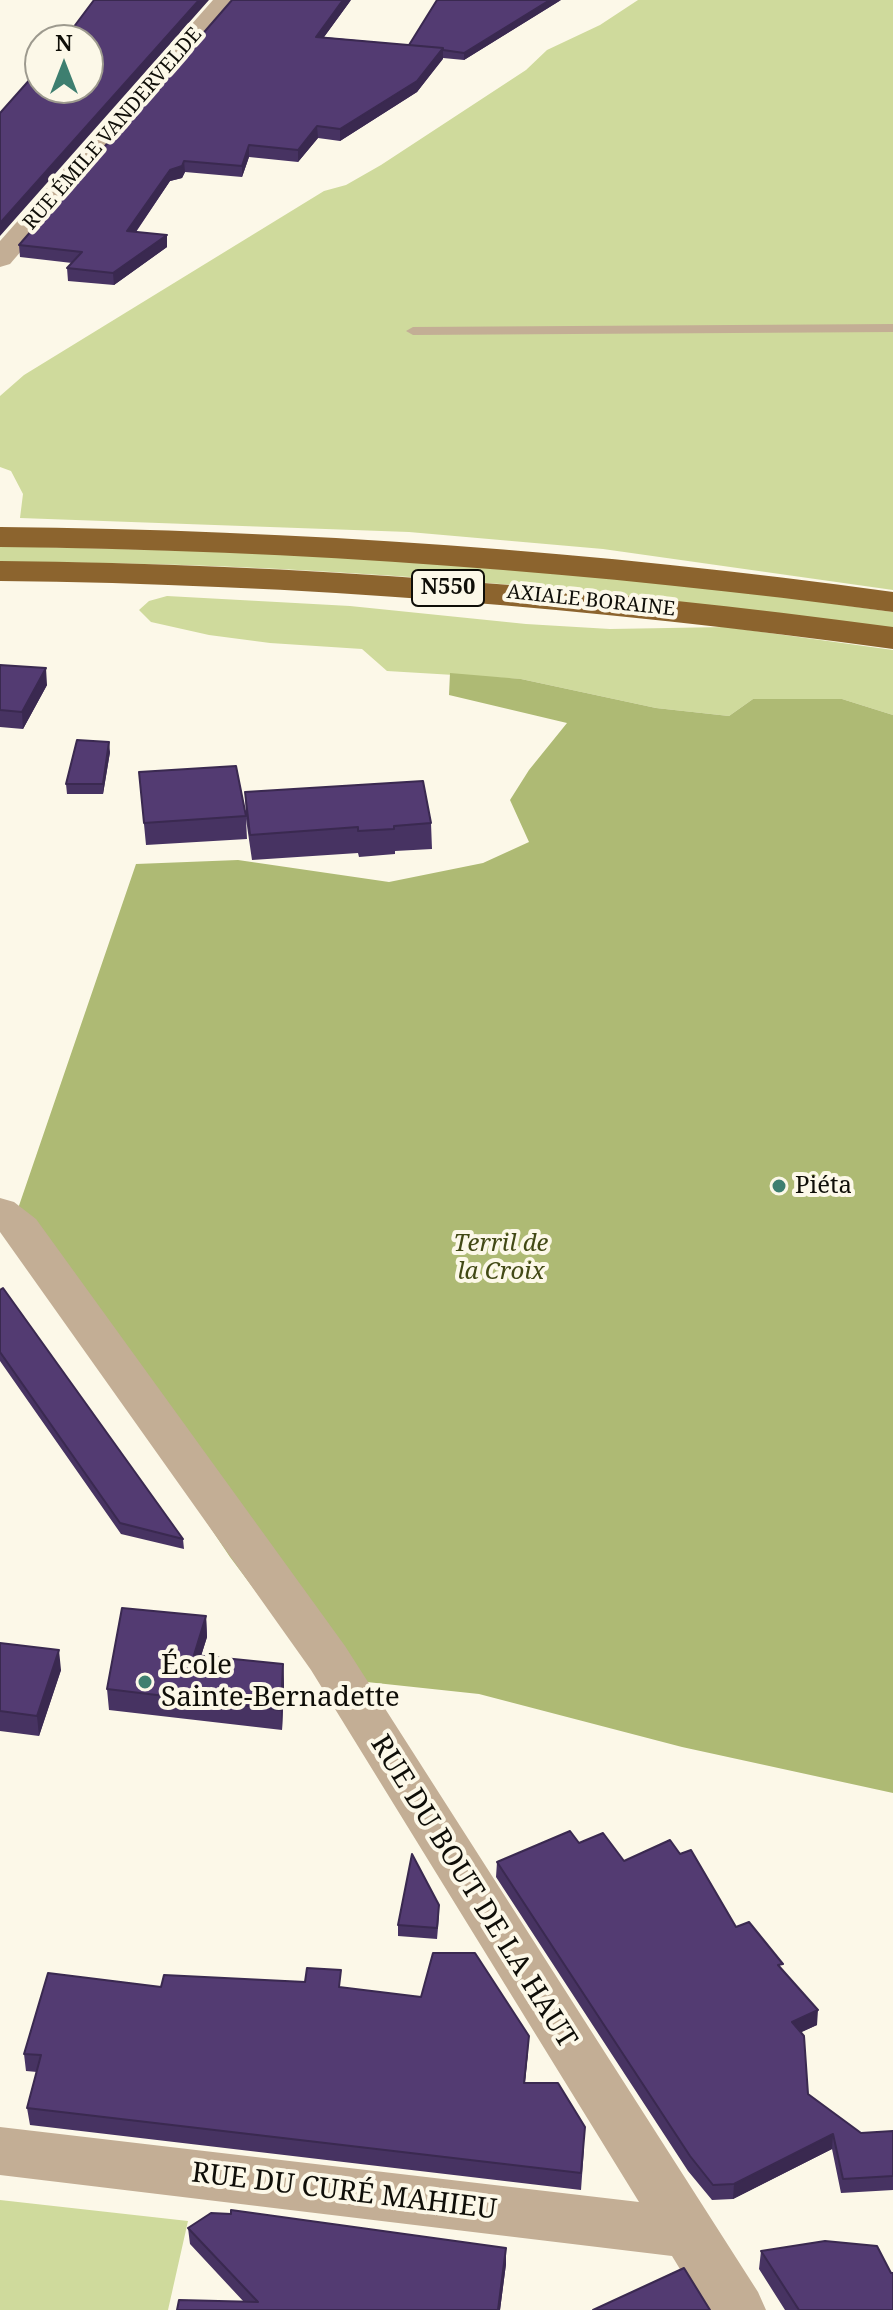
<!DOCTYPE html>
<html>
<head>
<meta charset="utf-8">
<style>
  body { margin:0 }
  #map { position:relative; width:893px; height:2310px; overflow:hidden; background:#fcf8e8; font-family:"Noto Serif",serif }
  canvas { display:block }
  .north { position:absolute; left:24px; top:24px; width:80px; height:80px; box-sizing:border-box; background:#fcf8e8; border:2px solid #9d9a8e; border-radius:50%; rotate:0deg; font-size:22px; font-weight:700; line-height:32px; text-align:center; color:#0f0e08 }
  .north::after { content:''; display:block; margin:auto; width:28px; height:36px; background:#3e7f70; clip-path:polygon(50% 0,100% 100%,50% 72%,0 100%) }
</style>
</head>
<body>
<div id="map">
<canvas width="893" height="2310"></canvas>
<div class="north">N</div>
</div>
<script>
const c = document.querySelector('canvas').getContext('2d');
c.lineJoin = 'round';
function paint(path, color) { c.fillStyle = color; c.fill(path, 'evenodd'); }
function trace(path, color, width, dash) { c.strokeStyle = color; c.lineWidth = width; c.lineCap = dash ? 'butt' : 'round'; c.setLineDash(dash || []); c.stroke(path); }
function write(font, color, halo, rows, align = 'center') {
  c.font = font + ' "Noto Serif",serif'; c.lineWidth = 8; c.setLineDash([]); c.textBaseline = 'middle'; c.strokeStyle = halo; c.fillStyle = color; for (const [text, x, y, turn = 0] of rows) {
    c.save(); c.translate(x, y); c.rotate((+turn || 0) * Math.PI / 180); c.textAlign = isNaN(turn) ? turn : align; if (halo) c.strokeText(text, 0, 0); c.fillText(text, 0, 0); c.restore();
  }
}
paint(new Path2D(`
  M638,0H893V590L603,549L409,532L20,518L23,494L11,471L0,467V396L24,375L324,191L346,185L381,165L526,70L547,50L600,25Z
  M0,546L354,555L727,589L893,612V629C596,587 300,562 0,562Z
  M167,596L350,606L526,624L610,629L726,627L893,650V715L842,699H753L729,716L656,708L521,679L387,671L362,649L270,643L209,635L151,622L139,610L149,601Z
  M0,2200L188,2221L168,2310H0Z`), '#cfda9c');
paint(new Path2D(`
  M450,673L521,679L656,708L729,716L753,699H842L893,715V1793L682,1747L479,1694L320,1677L230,1557L11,1229L136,864L238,860L389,882L483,863L529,842L510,800L529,770L567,723L449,695Z`), '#aeba74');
paint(new Path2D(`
  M893,324V332L413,335L406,331L413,327Z`), '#c3ae95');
paint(new Path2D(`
  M0,1198L14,1202L36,1219L345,1646L758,2292L766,2310H705L672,2256L0,2175V2127L639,2202L311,1670L0,1232Z`), '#c3ae95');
paint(new Path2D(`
  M213,0H238L10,264L0,267V241Z`), '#c3ae95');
paint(new Path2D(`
  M0,527C300,530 596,551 893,592V612C596,572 300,550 0,547Z
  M0,561C300,564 596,587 893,627V649C596,608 300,584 0,581Z`), '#8c642e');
paint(new Path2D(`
  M351,0L324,37L409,45L561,0L464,60L443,58L417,92L340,141L318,138L298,162L249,157L242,177L185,172L182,178L170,181L136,232L167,235V247L114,285L68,281L67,268L72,263L20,257L19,245Z
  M0,665L47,685L23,729L0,727Z
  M110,752L103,794H67L66,784Z
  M139,772L246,815L245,792L431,823L432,849L395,851V854L359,857L358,853L252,860L246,819L247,839L146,845Z
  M0,1290L183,1539L184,1549L121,1534L0,1361Z
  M206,1616L207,1637L201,1656L283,1664L284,1685L282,1730L109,1710L107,1689Z
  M0,1643L61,1670L39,1736L0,1731Z
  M579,1843L624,1861L736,1927L783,1970L817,2025L801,2032L808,2094L861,2133L893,2131V2190L841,2193L832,2149L733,2199L712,2200L688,2171L496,1877L497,1862Z
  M439,1916L437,1939L398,1936V1925Z
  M161,1987H341L528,2052L525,2083L584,2149L581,2190L30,2125L27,2108L37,2072L26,2071L24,2054Z
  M188,2228L506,2248V2264L500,2310H177L244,2302L190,2244Z
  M761,2251L891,2273L893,2310H785L759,2269Z`), '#473362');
paint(new Path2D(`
  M199,0H209L0,236V223Z
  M343,0H351L316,48V37Z
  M550,0H561L464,60V53Z
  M443,48V59L417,92L340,141V129Z
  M317,126L318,138L298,162V150Z
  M249,145V157L242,177V166Z
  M184,161L185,172L182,178L170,181L128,243L127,231L170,170Z
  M167,235V247L114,285L113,273Z
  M46,668L47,685L23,729L22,712Z
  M109,742L110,752L103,794V784Z
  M206,1616L207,1637L195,1675L194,1655Z
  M59,1650L61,1670L39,1736L37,1716Z
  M283,1664L284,1685L282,1730L281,1710Z
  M818,2010L817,2025L791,2037L792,2022Z
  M529,2036L528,2052L523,2099L524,2083Z
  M833,2134L832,2149L733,2199L734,2184Z
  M506,2248V2264L500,2310H498Z`), '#3a2950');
const building = new Path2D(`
  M94,0H199L0,223V113L40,68V88H88V40H64Z
  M232,0H343L316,37L443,48L417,81L340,129L317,126L298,150L249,145L242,166L184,161L182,166L170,170L127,231L167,235L113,273L67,268L82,252L19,245Z
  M437,0H550L464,53L443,50V48L409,45Z
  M0,665L46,668L22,712L0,710Z
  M77,740L109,742L103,784H66Z
  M236,766L246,816L144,823L139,772Z
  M423,781L431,823L394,826V829L358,831V827L250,835L245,792Z
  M3,1288L183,1539L120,1523L0,1352V1290Z
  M122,1608L206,1616L194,1655L283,1664L281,1710L107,1689Z
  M0,1643L59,1650L37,1716L0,1711Z
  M570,1831L579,1843L603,1833L624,1861L670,1840L680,1854L691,1850L736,1927L749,1922L783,1964L778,1965L818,2010L792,2022L804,2036L808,2094L861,2133L893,2131V2176L843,2179L833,2134L734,2184L713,2185L690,2156L497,1862Z
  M412,1854L439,1905L437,1928L398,1925Z
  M433,1953H475L529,2036L524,2083H558L585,2127L581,2173L27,2108L41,2055L24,2054L48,1973L161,1987L164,1975L305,1982L307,1968L341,1970L339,1987L421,1997Z
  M231,2210L506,2248L498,2310H177L179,2300L258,2302L188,2228L211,2213L231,2214Z
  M825,2241L877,2246L891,2273H893V2310H799L761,2251Z
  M684,2268L710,2310H593Z`);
paint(building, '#533b72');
trace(building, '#3a2950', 2);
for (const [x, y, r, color] of [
  [779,1186,8,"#3e7f70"],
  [145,1682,8,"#3e7f70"]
]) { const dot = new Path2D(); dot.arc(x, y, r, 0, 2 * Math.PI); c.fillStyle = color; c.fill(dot); trace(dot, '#fcf8e8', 3); }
write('20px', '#0f0e08', '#fcf8e8', [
  ["RUE ÉMILE VANDERVELDE",113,129,-49],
  ["AXIALE BORAINE",591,601,6]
]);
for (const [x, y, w] of [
  [448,588,72]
]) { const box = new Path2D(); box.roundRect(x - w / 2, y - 18, w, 36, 6); c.fillStyle = '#fcf8e8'; c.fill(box); trace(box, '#0f0e08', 2); }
write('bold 22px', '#0f0e08', null, [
  ["N550",448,588]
]);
write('24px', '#0f0e08', '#fcf8e8', [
  ["Piéta",795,1186]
], 'left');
write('italic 24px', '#424915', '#fcf8e8', [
  ["Terril de",501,1244],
  ["la Croix",501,1272]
]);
write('28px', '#0f0e08', '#fcf8e8', [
  ["École",161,1666],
  ["Sainte-Bernadette",161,1698]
], 'left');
write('28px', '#0f0e08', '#fcf8e8', [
  ["RUE DU BOUT DE LA HAUT",473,1892,58],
  ["RUE DU CURÉ MAHIEU",344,2192,7]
]);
</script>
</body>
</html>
